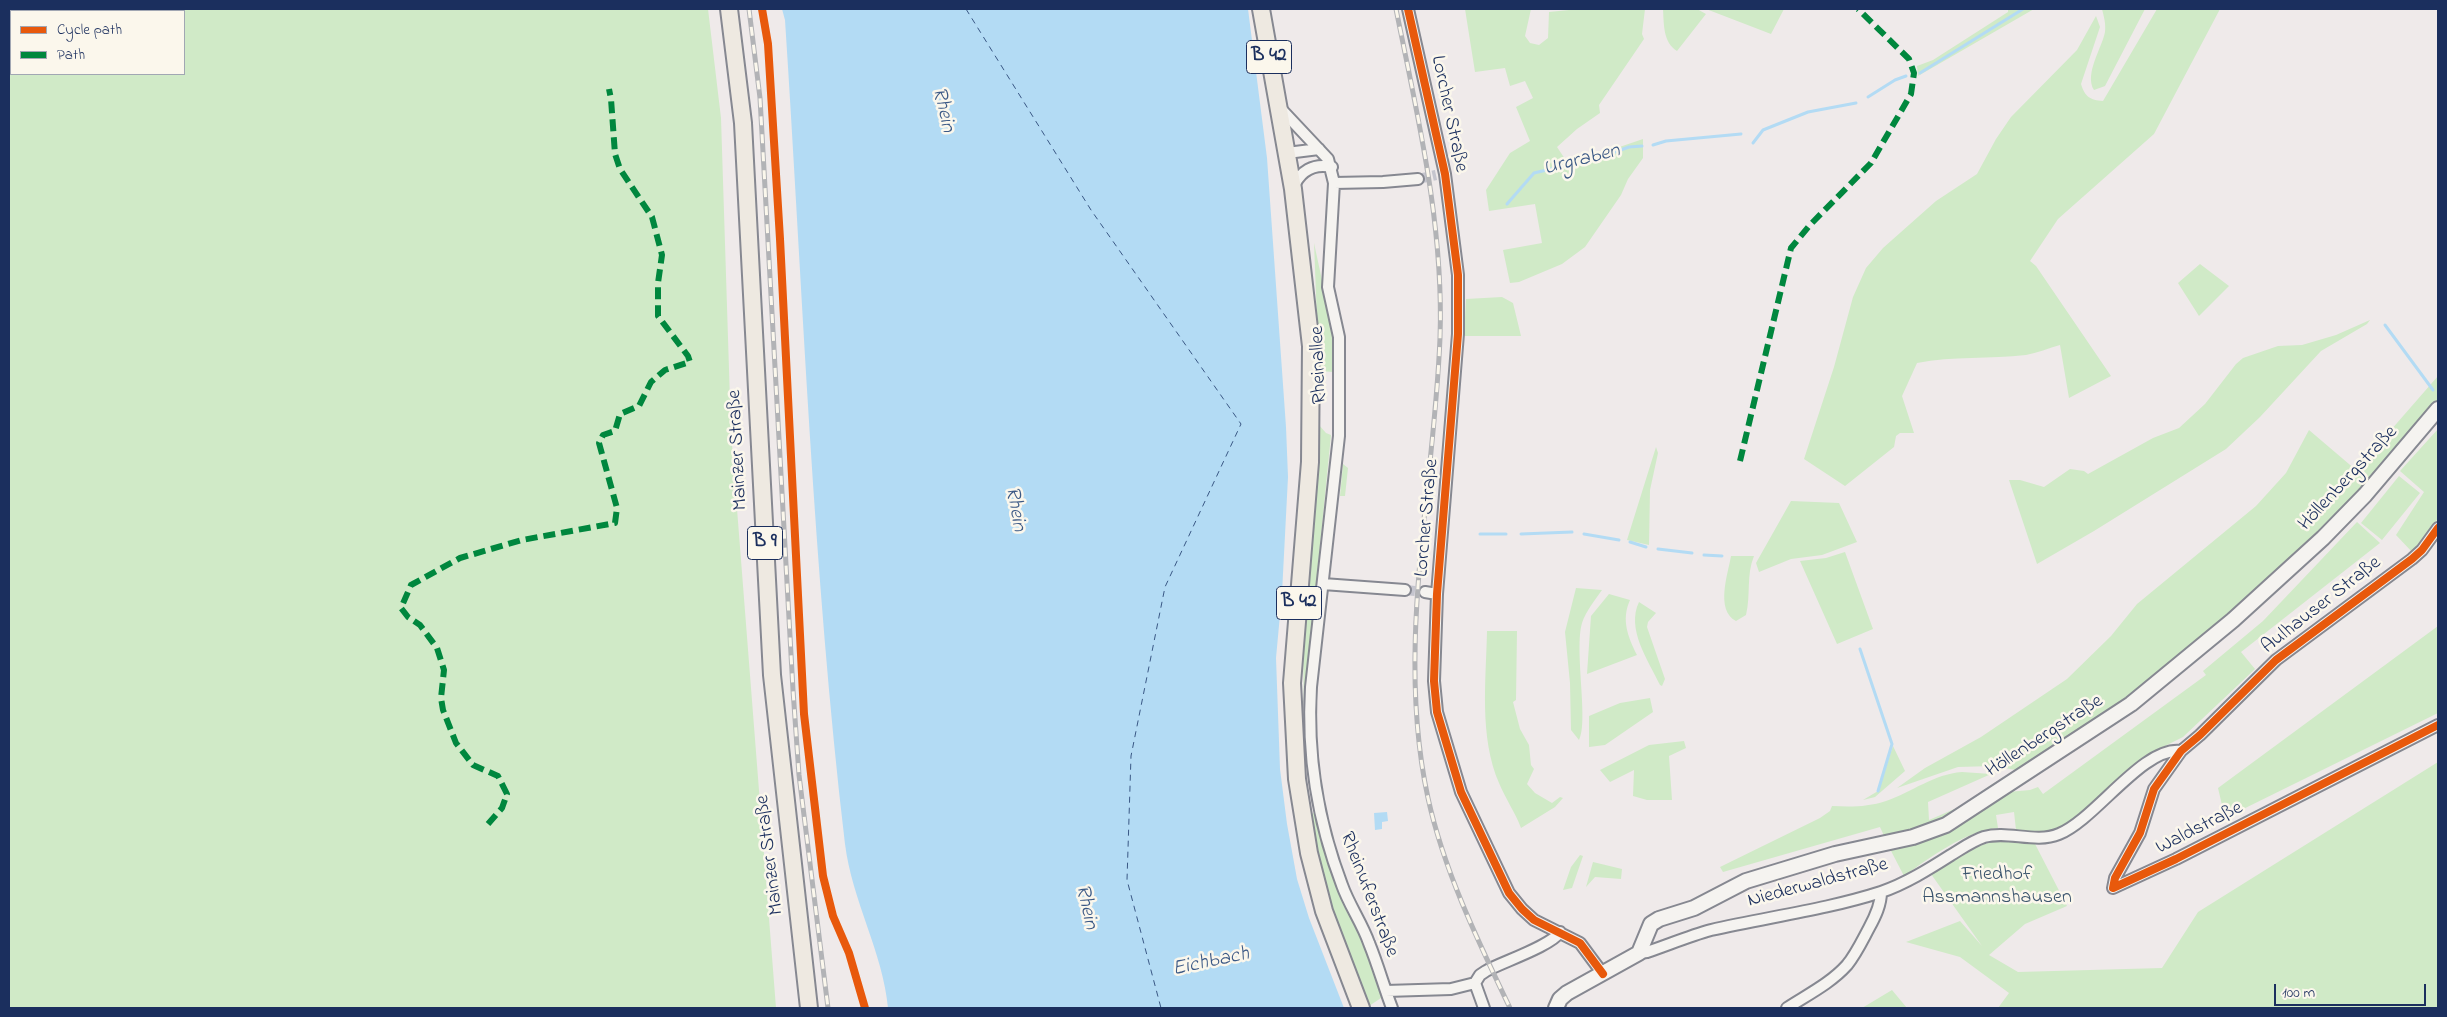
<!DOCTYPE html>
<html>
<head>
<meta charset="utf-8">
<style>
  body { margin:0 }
  #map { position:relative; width:2447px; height:1017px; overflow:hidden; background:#efeaea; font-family:"Indie Flower",sans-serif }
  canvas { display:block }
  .frame { position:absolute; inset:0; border:10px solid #1b2f5e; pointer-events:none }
  .legend { position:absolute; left:10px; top:10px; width:175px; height:65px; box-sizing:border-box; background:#fbf7ec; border:1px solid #a1a7b3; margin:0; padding:6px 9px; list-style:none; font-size:15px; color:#1b2f5e }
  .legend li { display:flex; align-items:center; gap:10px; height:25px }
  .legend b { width:25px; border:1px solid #a1a7b3 }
  .scale { position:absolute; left:2274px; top:984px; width:152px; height:22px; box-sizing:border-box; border:2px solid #1b2f5e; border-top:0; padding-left:6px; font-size:15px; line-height:18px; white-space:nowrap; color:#1b2f5e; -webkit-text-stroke:4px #fbf7ec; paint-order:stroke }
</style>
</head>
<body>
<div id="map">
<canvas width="2447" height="1017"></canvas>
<div class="frame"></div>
<ul class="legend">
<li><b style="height:6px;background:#e8590c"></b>Cycle path</li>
<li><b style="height:6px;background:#00873e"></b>Path</li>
</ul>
<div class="scale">100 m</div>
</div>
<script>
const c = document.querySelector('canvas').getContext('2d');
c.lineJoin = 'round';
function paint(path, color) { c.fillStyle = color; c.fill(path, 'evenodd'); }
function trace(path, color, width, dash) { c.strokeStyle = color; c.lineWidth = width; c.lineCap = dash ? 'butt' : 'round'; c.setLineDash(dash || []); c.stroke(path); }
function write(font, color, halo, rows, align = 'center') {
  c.font = font + ' "Indie Flower",sans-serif'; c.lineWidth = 5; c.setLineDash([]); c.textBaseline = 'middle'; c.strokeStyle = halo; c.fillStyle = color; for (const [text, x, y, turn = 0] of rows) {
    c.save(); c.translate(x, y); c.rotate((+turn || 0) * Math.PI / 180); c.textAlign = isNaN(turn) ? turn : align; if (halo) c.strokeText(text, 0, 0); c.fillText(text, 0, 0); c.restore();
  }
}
paint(new Path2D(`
  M9,9H708L721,118L731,432L776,1008H9ZM11,11H184V74H11Z
  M1465,9H1531L1525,36L1530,43L1539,45L1548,38L1549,12L1579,9H1645L1642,34L1644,39L1599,105L1600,113L1577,129L1557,147L1565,159L1596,155L1643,139V158L1628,179L1621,195L1585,247L1562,264L1519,282L1510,283L1503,250L1542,243L1535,204L1489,211L1486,190L1510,153L1530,141L1516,107L1533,98L1525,81L1510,86L1505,68L1475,72Z
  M1663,9H1697L1706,14L1677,51C1663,42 1664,25 1663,9Z
  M1706,9H1784L1771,34Z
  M2008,9H2034L1918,76L1917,66L1933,60L2008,12Z
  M2102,9H2145L2105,86L2094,90C2084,74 2102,48 2105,32C2106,24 2104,17 2102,9Z
  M2157,9H2220L2154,134L2058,219L2030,261L2036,266L2111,376L2069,398L2060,345C2049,348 2037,353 2026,355C1990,359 1953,356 1917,363L1902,396L1914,433H1900L1896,436L1894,447L1845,486L1804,459L1834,367L1853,297L1866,268L1883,248L1936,201L1977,174L1996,139L2011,117L2077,50L2096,16L2100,27L2081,84C2085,97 2090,100 2103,101Z
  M1314,243L1334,336L1333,372L1319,371Z
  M2200,264L2229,286L2199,316L2178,283Z
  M1502,297L1513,303L1521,336H1464L1466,299Z
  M2370,320L2367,324L2321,351L2260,417L2226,449L2094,531L2037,564L2009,480H2020L2044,487L2070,469L2084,471L2088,474L2153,438L2179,428L2205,404L2236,364L2243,358L2278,346L2302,345L2336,335Z
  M2438,376V401L2407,440L2333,521L2258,589L2156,677L2041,757L2016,770L1993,766L1958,767L1897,788L1925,768L1981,737L2067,679L2111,636L2137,604L2256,506L2286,473L2309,430L2356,470Z
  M1319,425L1326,433L1331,435L1306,688V730L1304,729L1303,642L1315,517Z
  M2438,429V518L2429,534L2413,553L2396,535L2424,492L2400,471Z
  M1656,447L1658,453L1650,490L1649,545L1627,540Z
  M1343,464L1348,468L1345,496H1340Z
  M2399,476L2420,493L2382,540L2361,523Z
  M1791,501L1839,503L1857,542L1822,555L1791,559L1759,572L1756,563Z
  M2357,522L2380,543L2241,652L2255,669L2183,737L2143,757L2080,814L2059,829L2048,833L2016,830L2014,812L1996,815L1998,828C1963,832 1931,857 1904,876L1889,847L2008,792L2030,790L2038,787L2043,794L2206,675L2203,671L2263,621Z
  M1845,552L1873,629L1837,644L1800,561L1826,558Z
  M1731,556H1754C1746,575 1751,595 1746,615L1736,621C1715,610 1728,574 1731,556Z
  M1576,588L1602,590C1595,600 1586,611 1582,623C1574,650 1589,722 1579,740L1571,730L1570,683L1565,632Z
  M1609,594L1630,600C1621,620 1628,637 1637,655L1587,674L1591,616Z
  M1639,602L1656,613L1648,622L1647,627L1665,679L1662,686L1660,685C1648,660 1626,629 1639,602Z
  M2438,626V713L2225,818L2218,788Z
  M1487,631H1517L1516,700L1513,702L1520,729L1529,745L1531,765L1534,769L1527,784L1535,793L1552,803L1560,797L1563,798L1555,807L1521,828C1515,812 1505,798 1499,783C1479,737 1486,680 1487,631Z
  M1650,698L1653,712L1605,745L1589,747V716L1620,703Z
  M1684,741L1686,748L1669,756L1672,800H1647L1633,796L1634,770L1610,782L1600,770L1649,745Z
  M1893,746L1905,771L1875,797L1863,800L1878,791Z
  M2438,762V1008H1998L2009,993L1960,957L1906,942L1960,921L1982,946L1931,874L1979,846L1994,841L2034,842L2067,906L2025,924L1989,955L2018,972L2162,968L2198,912Z
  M1962,772L1991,774L1928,802L1929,820L1959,807L1997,781L1999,782L1961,812L1916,831L1885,838L1880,827L1723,872L1720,867L1820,818L1830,811L1832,806C1851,807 1868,807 1886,801C1912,792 1934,774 1962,772Z
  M1314,813L1325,855L1340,897L1364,941L1384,996L1369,1006L1337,923L1322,874L1311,814Z
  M1580,855L1583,856L1572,888L1563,890L1571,867Z
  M1593,862L1622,869L1621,879L1595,877L1586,887Z
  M1892,990L1907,1008H1862Z`), '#d0eac7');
paint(new Path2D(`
  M782,9H1248L1267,158L1286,427L1288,477L1282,593L1276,658L1280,769L1287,824L1297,879L1309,918L1344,1008H888C883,952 852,901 845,844C813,571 803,295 785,20Z
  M1387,812L1388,821L1382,822V829L1375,830L1374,813Z`), '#b3dbf4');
trace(new Path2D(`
  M1920,73L2023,9
  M1868,97L1895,80L1906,76
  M1753,143L1763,130L1808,112L1856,103
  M1653,145L1666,141L1741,134
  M1507,204L1534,173L1601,157L1629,147L1642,146
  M2385,325L2433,390
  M1480,534H1506
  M1521,534L1572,532
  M1584,534L1619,540
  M1630,542L1646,547
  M1658,549L1692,553
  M1704,555L1722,556
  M1860,649L1892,744L1878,791`), '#b3dbf4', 3);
trace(new Path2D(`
  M966,9L1091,210L1241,424L1165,587L1131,756L1127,880L1161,1008`), '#3a5885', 1, [6, 5]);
trace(new Path2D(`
  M1418,179L1436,175
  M1405,590L1425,592`), '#c5c5ce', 10, [10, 5]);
const minor = new Path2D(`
  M1408,9L1445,174L1458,275V334L1437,594L1434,681L1437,712L1461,792L1509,893L1522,909L1534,920L1580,943L1603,974
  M1281,109L1328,159L1334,183L1328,287L1339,337V436L1311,687C1307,754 1318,822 1342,885C1349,905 1362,923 1369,943C1378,965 1384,987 1392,1008
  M1287,153L1319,149
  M1334,183L1383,182L1418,179
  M1293,188C1300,171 1313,163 1332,167
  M2438,528L2422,550L2412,559L2276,660L2200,735L2181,751L2154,789L2140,833L2115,878L2113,888L2176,859L2438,725
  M1323,584L1405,590
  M1425,592L1437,594
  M1639,953L1647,952C1668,945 1689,936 1711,930C1767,917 1825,910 1881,892C1905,884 1929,869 1951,855C1961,849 1972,841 1984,837C2008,830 2035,844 2059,834C2096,819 2143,746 2181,751
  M1475,983L1484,1008
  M1386,991L1451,989L1475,983L1480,975L1486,971C1502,962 1551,946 1560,932
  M1787,1008C1807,995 1831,983 1847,965C1856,954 1862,941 1869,928C1875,917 1881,905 1881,892`);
const secondary = new Path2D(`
  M1556,1008L1560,999L1567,993L1639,953L1651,924L1659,919L1694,908L1746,881L1835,854L1913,837L1946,825L2131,704L2233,620L2323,538L2365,495L2438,409`);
const primary = new Path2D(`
  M729,9L743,123L772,675L809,1008
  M1261,9L1293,189L1311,346L1310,462L1292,683L1297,779L1309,853L1324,911L1361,1008`);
trace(minor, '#868891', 14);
trace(secondary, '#868891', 18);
trace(primary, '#868891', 20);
trace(minor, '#f5f3f0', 10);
trace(secondary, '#f5f3f0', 14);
trace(primary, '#eee9e1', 16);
const rail = new Path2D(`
  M749,9L760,98L793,690L799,775L828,1008
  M1396,9C1418,118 1444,226 1440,338C1434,491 1395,646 1428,798C1444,871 1478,941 1510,1008`);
trace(rail, '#b2b3b6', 5);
trace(rail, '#fbf7ec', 3, [9]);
trace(new Path2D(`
  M1740,461L1791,248L1810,225L1871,163L1911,94L1914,73L1909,59L1858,9
  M488,824L502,808L507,794L498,776L473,765L456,743L443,710L441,698L444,670L437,648L420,625L408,617L401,608L411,585L460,558L522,540L615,523L617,508L599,443L603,435L615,431L620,414L639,406L651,382L665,370L690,362L688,356L658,316V283L662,255L652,217L620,169L615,154L611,99L609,89`), '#00873e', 6, [12, 6]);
trace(new Path2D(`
  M762,9L768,44L780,239L804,714L823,876L833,916L849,953L865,1008
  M1408,9L1445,174L1458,275V334L1437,594L1434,681L1437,712L1461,792L1509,893L1522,909L1534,920L1580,943L1603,974
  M2438,528L2422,550L2412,559L2276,660L2200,735L2181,751L2154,789L2140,833L2115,878L2113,888L2176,859L2438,725`), '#e8590c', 8);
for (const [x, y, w] of [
  [1269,57,45],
  [765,543,35],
  [1299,603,45]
]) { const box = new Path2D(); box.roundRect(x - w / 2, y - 16.5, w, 33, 4); c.fillStyle = '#fbf7ec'; c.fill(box); trace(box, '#1b2f5e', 1); }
write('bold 19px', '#1b2f5e', null, [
  ["B 42",1269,57],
  ["B 9",765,543],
  ["B 42",1299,603]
]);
write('20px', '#1b2f5e', '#fbf7ec', [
  ["Lorcher Straße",1448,114,78],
  ["Rheinallee",1320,365,-92],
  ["Mainzer Straße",739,450,-93],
  ["Höllenbergstraße",2349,479,-47],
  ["Lorcher Straße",1428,518,-85],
  ["Aulhauser Straße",2322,606,-38],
  ["Höllenbergstraße",2045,737,-33],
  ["Waldstraße",2200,829,-27],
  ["Mainzer Straße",771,855,-97],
  ["Niederwaldstraße",1818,884,-15],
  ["Rheinuferstraße",1368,895,69]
]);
write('20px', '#3a546d', '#fbf7ec', [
  ["Friedhof",1997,876],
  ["Assmannshausen",1997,899]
]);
write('italic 21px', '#3a5885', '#fbf7ec', [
  ["Rhein",942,110,77],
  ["Urgraben",1582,161,-14],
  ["Rhein",1014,509,80],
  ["Rhein",1085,907,78],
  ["Eichbach",1211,963,-12]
]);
</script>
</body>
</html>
